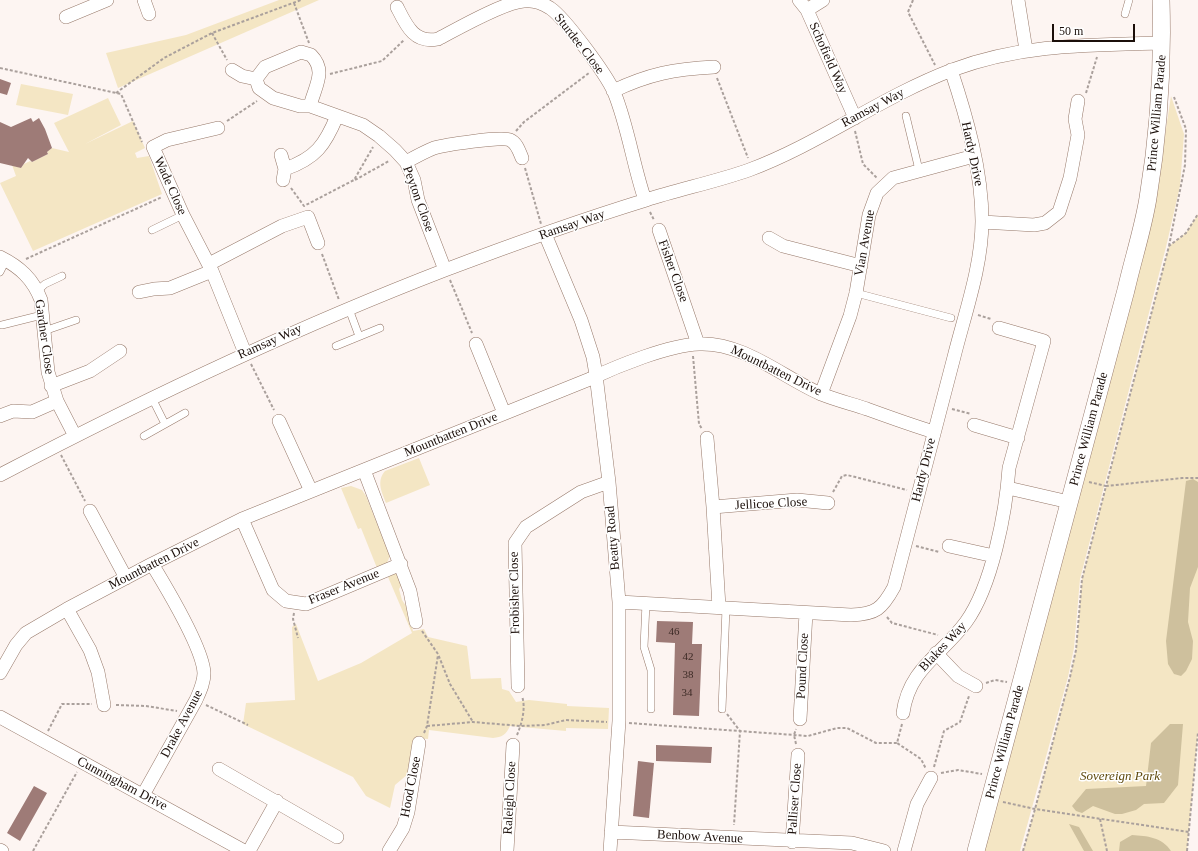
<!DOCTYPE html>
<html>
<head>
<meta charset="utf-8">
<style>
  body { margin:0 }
  #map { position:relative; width:1198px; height:851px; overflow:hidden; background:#fdf5f2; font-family:Georgia,serif }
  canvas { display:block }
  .scale { position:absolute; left:1052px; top:24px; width:83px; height:18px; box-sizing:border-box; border:2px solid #1b0f0a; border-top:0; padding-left:5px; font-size:12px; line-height:14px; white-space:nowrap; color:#1b0f0a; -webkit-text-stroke:3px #fff; paint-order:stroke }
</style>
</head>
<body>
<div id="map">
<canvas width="1198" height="851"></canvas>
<div class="scale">50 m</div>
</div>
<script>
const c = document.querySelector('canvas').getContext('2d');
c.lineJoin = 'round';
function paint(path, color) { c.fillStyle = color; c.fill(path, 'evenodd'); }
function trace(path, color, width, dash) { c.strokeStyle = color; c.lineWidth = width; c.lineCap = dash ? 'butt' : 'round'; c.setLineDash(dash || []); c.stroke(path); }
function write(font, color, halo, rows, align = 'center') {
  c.font = font + ' Georgia,serif'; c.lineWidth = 3; c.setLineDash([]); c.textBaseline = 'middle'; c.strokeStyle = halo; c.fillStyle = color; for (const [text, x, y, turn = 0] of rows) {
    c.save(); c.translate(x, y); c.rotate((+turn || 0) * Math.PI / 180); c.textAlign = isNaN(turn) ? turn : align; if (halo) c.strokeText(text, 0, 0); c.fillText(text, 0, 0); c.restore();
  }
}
paint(new Path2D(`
  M279,0H319L118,88L106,53L186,35Z
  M21,84L73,94L68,115L16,105Z
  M1171,96L1184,134L1180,186L1166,247L1080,579L1074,648L1068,677L1020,851H982L1156,193Z
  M108,98L121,125L85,144L133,121L145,148L135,153L137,158L149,156L162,194L33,251L0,183L16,176L12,165L21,168L24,164L30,161L32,162L48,154L47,152L52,148L69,152L54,123Z
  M1198,214V732L1187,851H1023L1035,809L1070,677L1076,650L1082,579L1169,246L1186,233Z
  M419,458L430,485L386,503C382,492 376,482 385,471Z
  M351,486L362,490L366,496L390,556L387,563L377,568L361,528L358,529L341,488Z
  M394,574H397L402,584L399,589L402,600L408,609L413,631L424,629L428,637L467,646L471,679L501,678L502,689L509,691L516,702L529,700L567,704V706L609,708L608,729L566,728V731L510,726C506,735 502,737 493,738L429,730L428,739L417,738L408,774L395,785L390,808L366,796L353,777L243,724L246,703L295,700L292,627L296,624L318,681L361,663L412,633L388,577Z`), '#f4e6c4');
paint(new Path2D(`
  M1193,479L1198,482V567L1190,588L1188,622L1193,641L1192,659L1186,671L1181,676L1174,674L1168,664L1166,641L1186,481Z
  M1170,724H1183L1178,785L1164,803L1144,804L1136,810L1122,814H1115L1093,806L1082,813L1076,811L1072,806L1086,789L1146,786L1151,743Z
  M1069,824L1079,827L1093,851H1084Z
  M1132,835C1147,836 1162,837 1171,851H1119L1120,842Z`), '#cec09d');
paint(new Path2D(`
  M0,79L11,83L7,95L0,93Z
  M31,118L33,122L39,118L45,129L52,148L47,152L48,154L32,162L28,158L21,168L0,163V122L11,127Z
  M657,621L693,622L692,644H702L699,716L673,715L675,643L656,642Z
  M656,745L712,747L711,763L656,761Z
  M638,761L654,763L649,818L633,816Z
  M34,786L47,793L20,841L7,833Z`), '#9e7b77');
const service = new Path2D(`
  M1125,14L1129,0
  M906,116L919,170
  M152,230L183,215
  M0,272L6,260
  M37,291L45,284L62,276
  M856,293L951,318
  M349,309L359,336
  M2,325L42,315
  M44,331L76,320
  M336,346L380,328
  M152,398L165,424
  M144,436L185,413
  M646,603L644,647L651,670V709
  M722,709L726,608`);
const minor = new Path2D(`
  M144,0L149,14
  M799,0L807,10L855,118
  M1018,0L1026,50
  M397,7C406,25 414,44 438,39C457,29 504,2 524,1C532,0 542,3 550,8C565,18 606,74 614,92C628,126 633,165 645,200
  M807,10L823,0
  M66,17L107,0
  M232,70L242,76L256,79
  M613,91C649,74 674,69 714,67
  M310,106C315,86 327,71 311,55L301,52L265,67L256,79L259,88L273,98L300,106H310L363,125L379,136L395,150L406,162L414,180L418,200L445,270
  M218,128L167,140L153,147L183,215L212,271L245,353
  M281,155L285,169L283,180
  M406,162C415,157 424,152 434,148C444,145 502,136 510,140C517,143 519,151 522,158
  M285,169C316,158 325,145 337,116
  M982,222L1034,225L1045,223L1059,212L1070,178L1078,135L1075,119L1078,101
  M659,230L698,344
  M545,234L581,320L593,357L596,375L609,482L619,602V721L610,851
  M769,238L783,246L861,266
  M0,257C20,267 33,279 41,300L48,372L57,401L75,436
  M209,264L282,226L308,217L318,243
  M139,292L154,289L170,288L212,271
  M476,344L504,413
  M51,386L90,371L120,351
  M821,394L850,316L856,293L869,215L877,193L893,178L974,156
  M0,416L13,411L32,412L57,401
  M279,421L311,491
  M974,425L1018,438
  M707,438L713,507L719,607
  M364,470L410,591L416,622
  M0,475C145,399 292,329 445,270C511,245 578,221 646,200C680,189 715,182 749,170C819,144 881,97 952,70C1021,44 1089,45 1162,43
  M1008,488L1069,502
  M713,507L797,500L828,503
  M90,511L126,578
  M242,519L273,590L286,601L306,604L401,564
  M949,546L994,556
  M619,602L851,615C876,614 882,609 894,587C914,510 934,433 954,357C965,313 982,266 982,221C982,171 967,118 951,70
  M67,609L90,650L98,672L104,705
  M936,653L958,676L976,686
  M0,673L16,645L26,633L67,609L152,564L242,519L590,379C617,366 669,345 699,344C744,342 782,377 821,394C836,400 852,404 867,409C889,417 911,425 934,432
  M518,686L515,543L526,527L581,492L609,482
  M903,713C909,668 942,655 966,622C992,586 1006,512 1009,468L1044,341L999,328
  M0,717L244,851
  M800,719L806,613
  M219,769L337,837
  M143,795L196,700C200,691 204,683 204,673C203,649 166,587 152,564
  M611,832L852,843L884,851
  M792,842L798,755
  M0,850L2,851
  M249,851L277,801
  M389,851L403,828L408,812L419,743
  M507,851L513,745
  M904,851L917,804L931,778`);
const tertiary = new Path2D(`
  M976,851L1126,290C1133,259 1143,229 1148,198C1159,132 1163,66 1161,0`);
trace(service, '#967869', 8);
trace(minor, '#967869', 14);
trace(tertiary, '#967869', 18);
trace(new Path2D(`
  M913,0L908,12L935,65
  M294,3L309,43
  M212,33L227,60
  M0,68L121,94L142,142
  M330,74L382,61L404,40
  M717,78L748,158
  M116,93L164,58L212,33L301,0
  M1086,93L1097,57
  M227,121L257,101
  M516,131L524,122L589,73
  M855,131L863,164L877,178
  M525,168L541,224
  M355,180L389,161
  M291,188L304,206L354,180L373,147
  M650,212L654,220
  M1169,246L1185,165L1186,129L1174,97
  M322,254L339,300
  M26,259L162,197
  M450,280L472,333
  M978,315L991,319
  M693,356L699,424L702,429
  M251,364L274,410
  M952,409L971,414
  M61,455L85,501
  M1089,482L1106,486L1169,246L1186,233L1198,214
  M833,492L842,476L847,475L907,490
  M916,546L939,552
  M294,613L293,619L298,638
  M887,617L892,623L938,635
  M422,631L438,654L450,684L473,722
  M986,683L995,680L1007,682
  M116,705L146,706L177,711
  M206,705L248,725
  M727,714L740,731L734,825
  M629,723L808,736L837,728H847L876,743H897
  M902,724L897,743L921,759L926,769
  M427,726L473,722L521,726L545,725L566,720L607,722
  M48,731L62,704H92
  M424,733L427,726L438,655
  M517,735C522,723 526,708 522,696
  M796,744L794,735L796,729
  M934,767L944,731L960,722L969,696
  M941,773L958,770L982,774
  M1003,802L1035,809L1189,832
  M1100,819L1107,851
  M33,851L77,772
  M1023,851L1035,809L1070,677L1076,650L1082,579L1106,486L1182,478H1198
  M1187,851L1198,732`), '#aaa09c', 2, [3, 2]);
trace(service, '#fff', 7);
trace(minor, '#fff', 13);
trace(tertiary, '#fff', 17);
write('11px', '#3c2a25', null, [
  ["46",674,632],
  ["42",688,657],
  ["38",688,675],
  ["34",687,693]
]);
write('13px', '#1b0f0a', '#fff', [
  ["Sturdee Close",579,44,52],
  ["Schofield Way",828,58,66],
  ["Ramsay Way",873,108,-28],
  ["Prince William Parade",1157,113,-85],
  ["Hardy Drive",972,154,78],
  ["Wade Close",170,186,66],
  ["Peyton Close",418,199,70],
  ["Ramsay Way",572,225,-19],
  ["Vian Avenue",865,243,-80],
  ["Fisher Close",673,271,70],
  ["Gardner Close",44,337,82],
  ["Ramsay Way",270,342,-24],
  ["Mountbatten Drive",776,371,26],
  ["Prince William Parade",1089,429,-75],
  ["Mountbatten Drive",451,435,-22],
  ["Hardy Drive",924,470,-76],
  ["Jellicoe Close",771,504,-3],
  ["Beatty Road",613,538,-95],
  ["Mountbatten Drive",154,564,-27],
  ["Fraser Avenue",344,587,-22],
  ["Frobisher Close",515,593,-91],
  ["Blakes Way",943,647,-47],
  ["Pound Close",803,666,-87],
  ["Drake Avenue",182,724,-62],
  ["Prince William Parade",1005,742,-75],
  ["Cunningham Drive",122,784,28],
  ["Hood Close",411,787,-79],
  ["Raleigh Close",510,798,-87],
  ["Palliser Close",795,799,-86],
  ["Benbow Avenue",700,837,3]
]);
write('italic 13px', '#5f4a0d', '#fff', [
  ["Sovereign Park",1120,777]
]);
</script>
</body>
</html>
